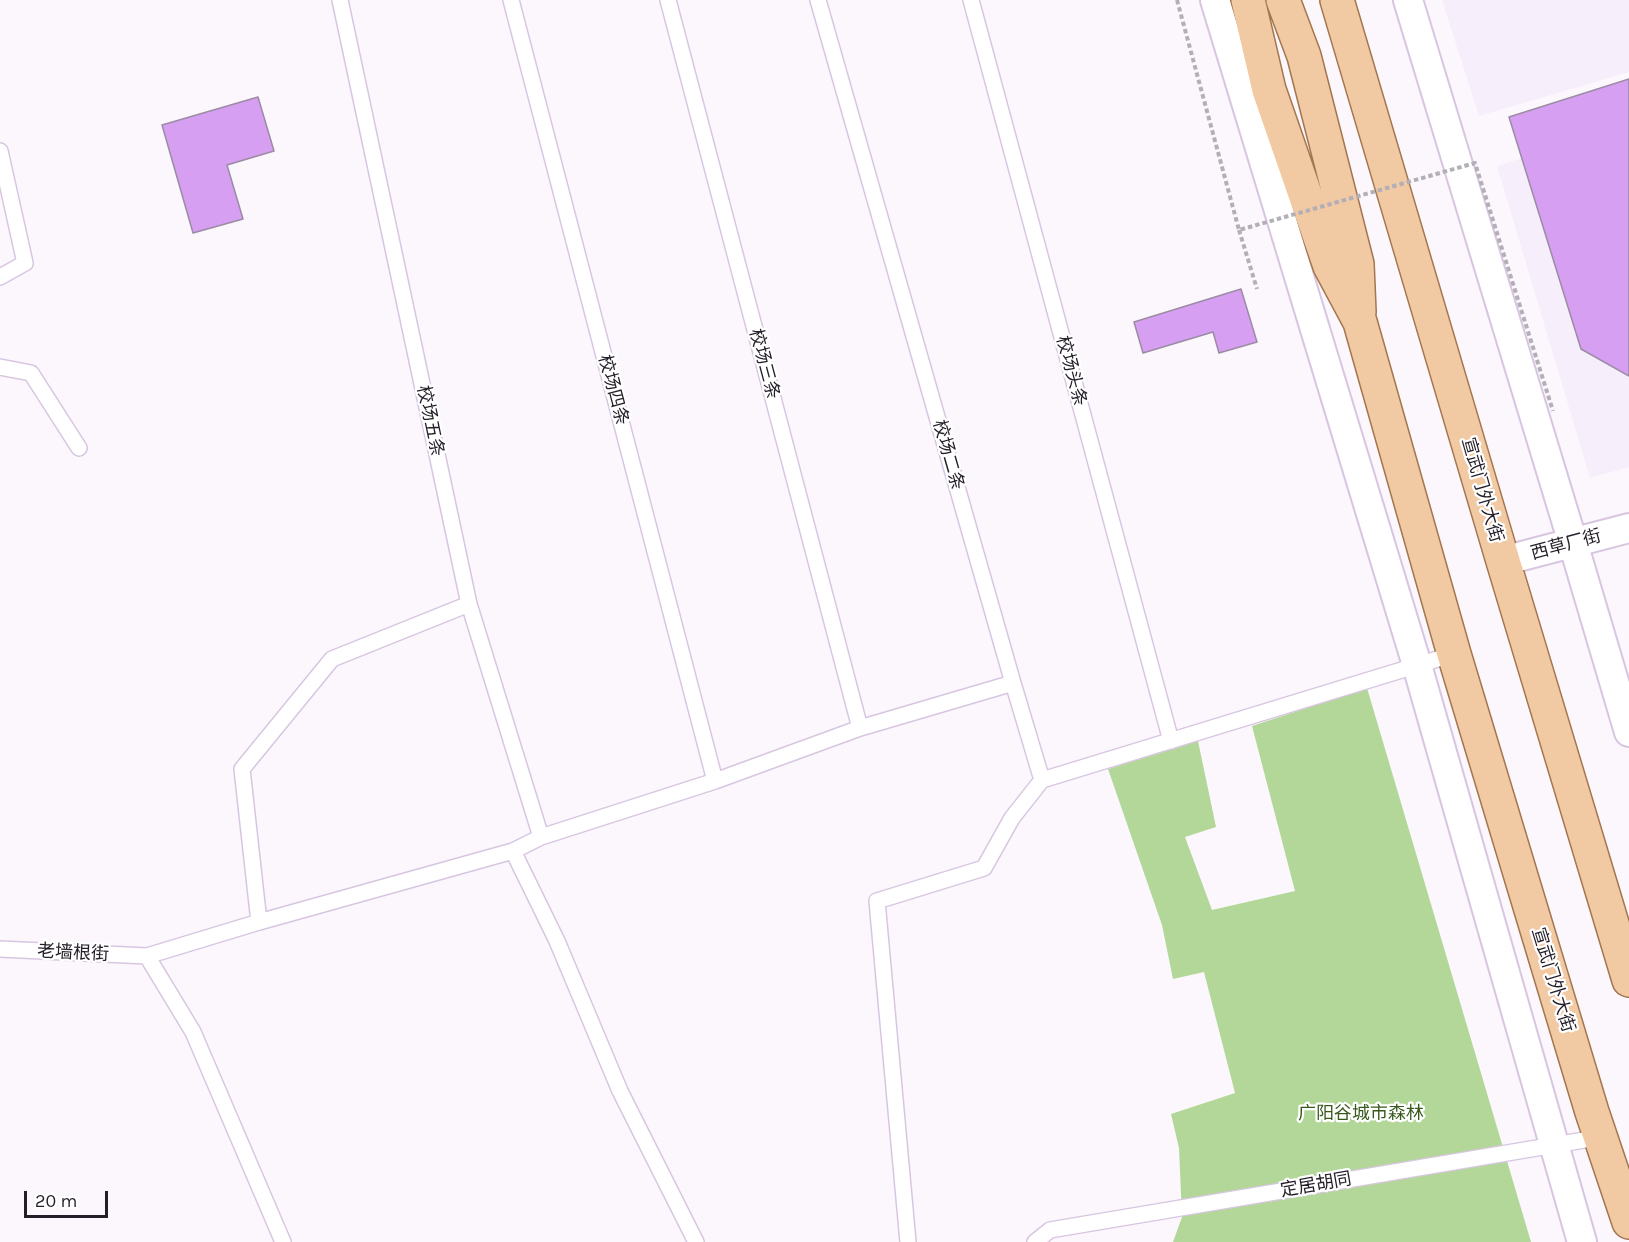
<!DOCTYPE html>
<html>
<head>
<meta charset="utf-8">
<style>
  body { margin:0 }
  #map { position:relative; width:1629px; height:1242px; overflow:hidden; background:#fbf7fd; font-family:Karla,sans-serif }
  canvas { display:block }
  .scale { position:absolute; left:24px; top:1191px; width:84px; height:27px; box-sizing:border-box; border:3px solid #241e28; border-top:0; padding-left:8px; font-size:18px; line-height:21px; white-space:nowrap; color:#241e28; -webkit-text-stroke:4px #fff; paint-order:stroke }
</style>
</head>
<body>
<div id="map">
<canvas width="1629" height="1242"></canvas>
<div class="scale">20 m</div>
</div>
<script>
const c = document.querySelector('canvas').getContext('2d');
c.lineJoin = 'round';
function paint(path, color) { c.fillStyle = color; c.fill(path, 'evenodd'); }
function trace(path, color, width, dash) { c.strokeStyle = color; c.lineWidth = width; c.lineCap = dash ? 'butt' : 'round'; c.setLineDash(dash || []); c.stroke(path); }
function write(font, color, halo, rows, align = 'center') {
  c.font = font + ' Karla,"Noto Sans SC",sans-serif'; c.lineWidth = 4.5; c.setLineDash([]); c.textBaseline = 'middle'; c.strokeStyle = halo; c.fillStyle = color; for (const [text, x, y, turn = 0] of rows) {
    c.save(); c.translate(x, y); c.rotate((+turn || 0) * Math.PI / 180); c.textAlign = isNaN(turn) ? turn : align; if (halo) c.strokeText(text, 0, 0); c.fillText(text, 0, 0); c.restore();
  }
}
paint(new Path2D(`
  M1442,0H1629V72L1479,116Z
  M1629,125V467L1590,478L1497,166Z`), '#f7eefc');
paint(new Path2D(`
  M1367,688L1531,1242H1173L1182,1217L1179,1148L1171,1114L1235,1093L1204,972L1173,979L1162,925L1108,769L1198,741L1216,827L1185,837L1212,910L1295,891L1252,726Z`), '#b3d798');
const building = new Path2D(`
  M1629,79V376L1581,349L1509,117Z
  M258,97L274,151L227,165L243,219L193,233L162,125Z
  M1241,289L1257,342L1219,353L1213,332L1143,353L1134,322Z`);
paint(building, '#d69ff1');
trace(building, '#9b8ba4', 1.5);
const service = new Path2D(`
  M340,0L469,604L541,837
  M511,0L715,781
  M668,0L860,728
  M818,0L1013,683L1042,780L1454,654
  M971,0L1171,741
  M0,151L25,263L0,277
  M0,367L31,373L79,448
  M513,851L557,941L620,1091L696,1242
  M259,922L242,769L332,659L469,604
  M0,949L147,956
  M283,1242L193,1032L147,956L259,922L513,851L541,837L715,781L860,728L1013,683
  M908,1242L877,901L984,868L1012,818L1042,780
  M1035,1242L1050,1230L1602,1137`);
const minor = new Path2D(`
  M1215,0L1417,665L1582,1242
  M1408,0L1573,543L1629,732
  M1503,561L1629,528`);
const primary = new Path2D(`
  M1248,0L1269,90L1330,266L1360,322L1454,654L1592,1112L1629,1222
  M1283,0L1304,56L1357,264L1359,312
  M1337,0L1503,561L1629,980`);
trace(service, '#d8c6e1', 18);
trace(minor, '#d8c6e1', 32);
trace(primary, '#a3764f', 36);
trace(new Path2D(`
  M1239,230L1257,289`), '#b3afb6', 4, [4.5, 3]);
trace(service, '#fff', 15);
trace(minor, '#fff', 28);
trace(primary, '#f1c9a2', 33);
trace(new Path2D(`
  M1177,0L1239,230L1475,163L1553,411`), '#b3afb6', 4, [4.5, 3]);
write('18px', '#241e28', '#fff', [
  ["校场三条",764,364,75],
  ["校场头条",1071,371,75],
  ["校场四条",613,390,75],
  ["校场五条",430,421,78],
  ["校场二条",948,455,74],
  ["宣武门外大街",1482,490,74],
  ["西草厂街",1566,545,-15],
  ["老墙根街",73,953,3],
  ["宣武门外大街",1553,980,73],
  ["定居胡同",1316,1185,-10]
]);
write('18px', '#39581c', '#fff', [
  ["广阳谷城市森林",1361,1114]
]);
</script>
</body>
</html>
